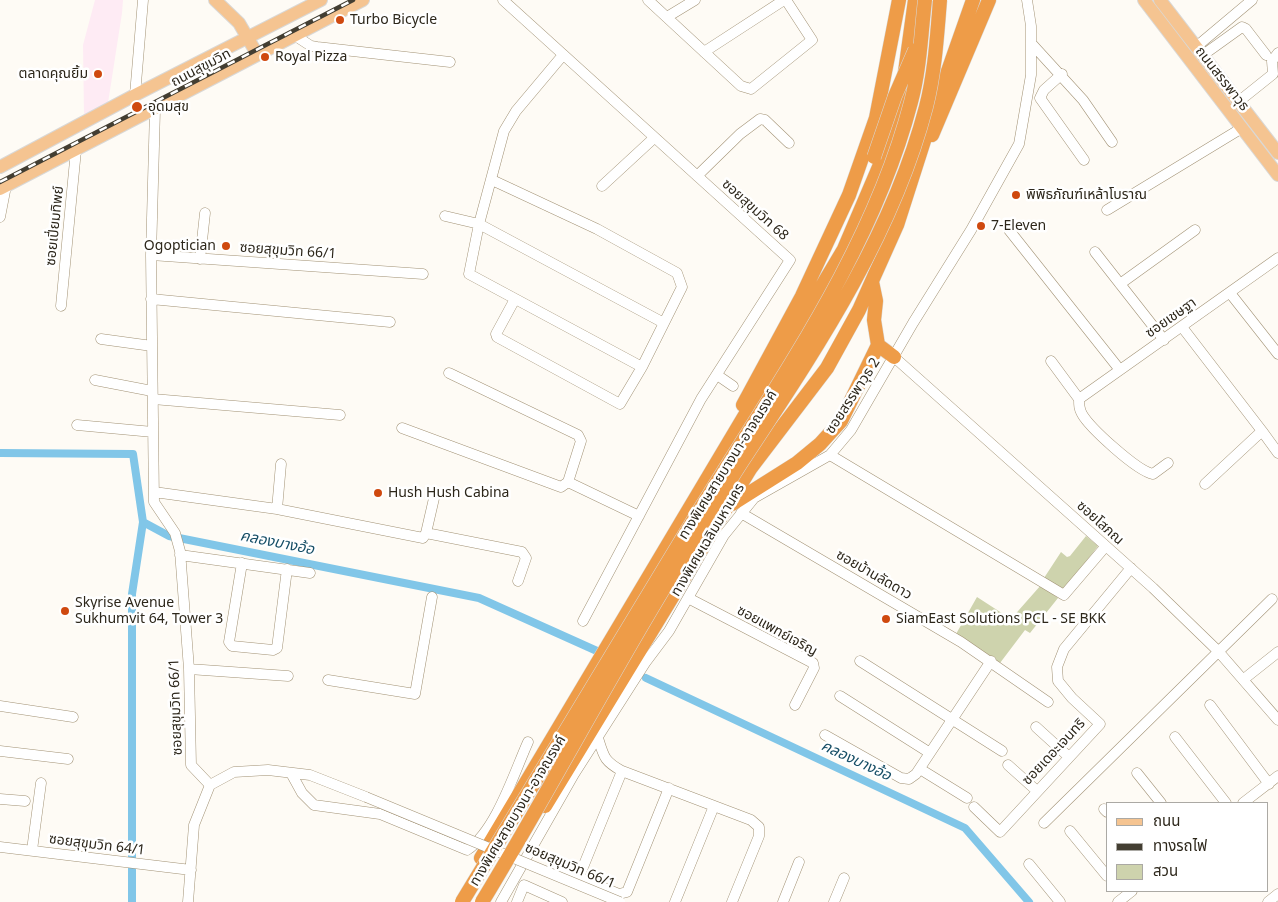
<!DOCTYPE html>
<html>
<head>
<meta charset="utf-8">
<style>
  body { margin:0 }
  #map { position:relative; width:1278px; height:902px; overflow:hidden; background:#fefbf5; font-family:"Noto Sans","Noto Sans Thai",sans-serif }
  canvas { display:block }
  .legend { position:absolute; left:1106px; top:802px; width:162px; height:90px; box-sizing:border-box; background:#fff; border:1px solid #aba9a4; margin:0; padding:6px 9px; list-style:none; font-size:15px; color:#2d271b }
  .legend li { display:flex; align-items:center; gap:10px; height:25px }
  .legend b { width:25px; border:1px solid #aba9a4 }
</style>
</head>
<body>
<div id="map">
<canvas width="1278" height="902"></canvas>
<ul class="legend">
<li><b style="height:6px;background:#f5c491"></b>ถนน</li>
<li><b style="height:6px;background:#433e32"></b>ทางรถไฟ</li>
<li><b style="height:14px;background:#ced3ad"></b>สวน</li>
</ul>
</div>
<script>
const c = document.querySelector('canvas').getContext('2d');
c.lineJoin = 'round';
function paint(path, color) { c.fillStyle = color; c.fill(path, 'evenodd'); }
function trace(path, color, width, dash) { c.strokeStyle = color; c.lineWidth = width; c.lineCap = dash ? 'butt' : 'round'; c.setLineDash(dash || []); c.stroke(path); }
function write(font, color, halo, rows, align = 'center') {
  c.font = font + ' "Noto Sans","Noto Sans Thai",sans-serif'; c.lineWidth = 5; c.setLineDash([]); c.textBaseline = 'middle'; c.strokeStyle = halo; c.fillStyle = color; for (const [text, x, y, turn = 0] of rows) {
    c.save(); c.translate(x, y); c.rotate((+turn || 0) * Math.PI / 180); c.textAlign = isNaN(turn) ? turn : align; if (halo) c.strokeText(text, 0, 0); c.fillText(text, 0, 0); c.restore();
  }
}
paint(new Path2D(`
  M95,0H123L122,13L108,103L84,114L83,45Z`), '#feebf4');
paint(new Path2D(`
  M1086,536L1098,546L1065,589H1062L1044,578L1061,552L1067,557L1070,556Z
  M1041,585L1058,598L1030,633L1025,630L1000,663L956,634L977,597L1011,619Z`), '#ced3ad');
trace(new Path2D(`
  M0,453L133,454L143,522L169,536L479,598L597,651
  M646,678L965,828L1029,902
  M132,902V594L143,522`), '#81c6e8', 8);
const minor = new Path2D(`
  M503,0L790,260L701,399L583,621
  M648,0L741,86L751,89L812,40L786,0
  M667,17L695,0
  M294,35L311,46L317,47L450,62
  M1031,43L1083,100L1112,142
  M1196,47L1252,0
  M704,52L784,0
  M563,55L516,111L504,131L479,224L469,274L642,367
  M1203,55L1242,27L1246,29L1266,55
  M1062,74L1044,90L1040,98L1084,160
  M135,95L143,0
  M1238,102L1273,74L1272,61L1278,53
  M155,109L151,255L154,502L175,533L180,551L189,669L191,765L210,785
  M697,176L740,134L760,119L765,120L789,143
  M492,180L597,229L677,273L682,287L642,367L620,404L497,337L496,334L515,299
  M602,186L654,138
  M1107,210L1242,128
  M445,216L479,224L662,322
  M0,217L6,186
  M1009,230L1120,370
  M1095,252L1164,340
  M151,255L423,274
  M200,259L205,213
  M1120,284L1195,230
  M1230,293L1278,354
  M151,299L390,322
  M61,306L76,150
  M1182,327L1262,431L1205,484
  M101,339L152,346
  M894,357L1153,588L1218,651L1278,720
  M1051,361L1079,399C1079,405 1079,409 1082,414C1090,428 1137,471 1153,474L1168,463
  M449,373L578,435L581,441L568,482
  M717,375L733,386
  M95,380L152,391
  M153,399L340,415
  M1079,399L1278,258
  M77,425L153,432
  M402,428L561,487L568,482L639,516
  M1262,431L1278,453
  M830,455L1064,595L1105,547
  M154,492L277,509L423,538L426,533L435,494
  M277,509L281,464
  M741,513L961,642L1048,702
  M426,533L522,552L526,558L518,581
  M180,555L310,573
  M242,563L229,642L232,646L273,650L277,648L287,569
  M688,598L813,663L814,668L795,705
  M860,661L1002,751
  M189,669L288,676
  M1244,679L1278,652
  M328,680L415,694L432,597
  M840,696L930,753
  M1210,705L1269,784
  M0,706L73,717
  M1036,727L1069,757
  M825,735L901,778L909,779L916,774L991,661
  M1175,737L1226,803
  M598,738C604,757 604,761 622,771L751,820L759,827V836L732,902
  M0,751L68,759
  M1008,765L1037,791
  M920,769L967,798
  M291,773L302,793L314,805L380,814L467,850C496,831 514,773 528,742
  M1137,773L1161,803
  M210,785L234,772L268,770L310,775L366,797
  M0,799L25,801
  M1243,803L1278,776
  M974,807L1000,832L1100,724L1072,698L1058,681L1057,667L1064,649L1131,568
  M1104,809L1107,812
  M1044,823L1272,599
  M1070,831L1107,876
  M0,847L191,870
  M32,850L41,783
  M1029,864L1060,902
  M555,867L619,894L627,892L669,788
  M579,877L622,771
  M188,902L194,825L210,785
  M501,902L574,774L645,663L669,631L724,535L754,498L830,455L851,430L913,323L971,230L1019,144L1031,75V26L1027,0
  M517,902L524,885L562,902
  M675,902L714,806
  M783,902L799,862
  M834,902L844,878
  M1118,902L1132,891
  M1268,902L1278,894`);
const major = new Path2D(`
  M215,0L239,23L257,54
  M1144,0L1278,175
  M1160,0L1278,153
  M0,167L135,95L321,0
  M0,189L363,0`);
const highway = new Path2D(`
  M935,108L973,0
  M932,135L989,0
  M878,345L894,357
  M743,405L802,296L849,195L876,118L899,0
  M732,504L797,463L820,444L841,421L878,345L874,320L876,301L872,282
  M545,806L750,469L827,368L859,310L897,225L930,122L933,97
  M481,858L844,249L882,160L901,101L915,0`);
trace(minor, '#a29275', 11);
trace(major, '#d9d8d6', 14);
trace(highway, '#d9d8d6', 15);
trace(minor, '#fff', 10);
trace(major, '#f5c491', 12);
trace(highway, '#ee9c48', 14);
const rail = new Path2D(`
  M0,182L353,0`);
trace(rail, '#433e32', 4.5);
trace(rail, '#fff', 2.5, [8]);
const minorBridge = new Path2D(`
  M366,797L620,902`);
const highwayBridge = new Path2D(`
  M874,157L895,96L915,50
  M462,902C542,770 622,638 702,506C781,377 872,251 911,102C920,69 921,34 925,0
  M482,902C546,797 603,688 667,583C693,542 717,500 743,460C816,349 892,237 926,107C935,72 937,36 940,0`);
trace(minorBridge, '#a29275', 11, []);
trace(highwayBridge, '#d9d8d6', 15, []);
trace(minorBridge, '#fff', 10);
trace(highwayBridge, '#ee9c48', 14);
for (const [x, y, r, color] of [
  [340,20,5,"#cf490f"],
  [265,57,5,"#cf490f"],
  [98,74,5,"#cf490f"],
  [137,107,6,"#cf490f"],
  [1016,195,5,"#cf490f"],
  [981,226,5,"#cf490f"],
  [226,246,5,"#cf490f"],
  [378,493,5,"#cf490f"],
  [65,611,5,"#cf490f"],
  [886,619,5,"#cf490f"]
]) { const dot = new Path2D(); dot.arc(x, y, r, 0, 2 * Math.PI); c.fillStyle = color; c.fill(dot); trace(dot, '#fff', 2); }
write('14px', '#2d271b', '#fff', [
  ["Turbo Bicycle",350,20],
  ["Royal Pizza",275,57],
  ["ตลาดคุณยิ้ม",88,74,"right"],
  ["อุดมสุข",148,107],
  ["พิพิธภัณฑ์เหล้าโบราณ",1026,195],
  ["7-Eleven",991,226],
  ["Ogoptician",216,246,"right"],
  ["Hush Hush Cabina",388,493],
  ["Skyrise Avenue",75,603],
  ["Sukhumvit 64, Tower 3",75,619],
  ["SiamEast Solutions PCL - SE BKK",896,619]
], 'left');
write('14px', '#2d271b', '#fff', [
  ["ถนนสุขุมวิท",201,68,-28],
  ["ถนนสรรพาวุธ",1222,79,52],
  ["ซอยสุขุมวิท 68",755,210,42],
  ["ซอยเปี่ยมทิพย์",55,226,-84],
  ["ซอยสุขุมวิท 66/1",288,251,4],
  ["ซอยเชษฐา",1171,318,-35],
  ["ซอยสรรพาวุธ 2",853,396,-57],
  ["ทางพิเศษสายบางนา-อาจณรงค์",728,465,-58],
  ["ซอยโสภณ",1100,523,42],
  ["ทางพิเศษเฉลิมมหานคร",708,540,-59],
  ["ซอยบ้านลัดดาว",874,575,30],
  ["ซอยแพทย์เจริญ",777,631,29],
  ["ซอยสุขุมวิท 66/1",176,707,-92],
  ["ซอยเดอะเจนทริ",1054,752,-47],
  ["ทางพิเศษสายบางนา-อาจณรงค์",518,811,-59],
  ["ซอยสุขุมวิท 64/1",97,845,7],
  ["ซอยสุขุมวิท 66/1",570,866,23]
]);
write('italic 15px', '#164e66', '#fff', [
  ["คลองบางอ้อ",277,543,11],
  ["คลองบางอ้อ",856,761,25]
]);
</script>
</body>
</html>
